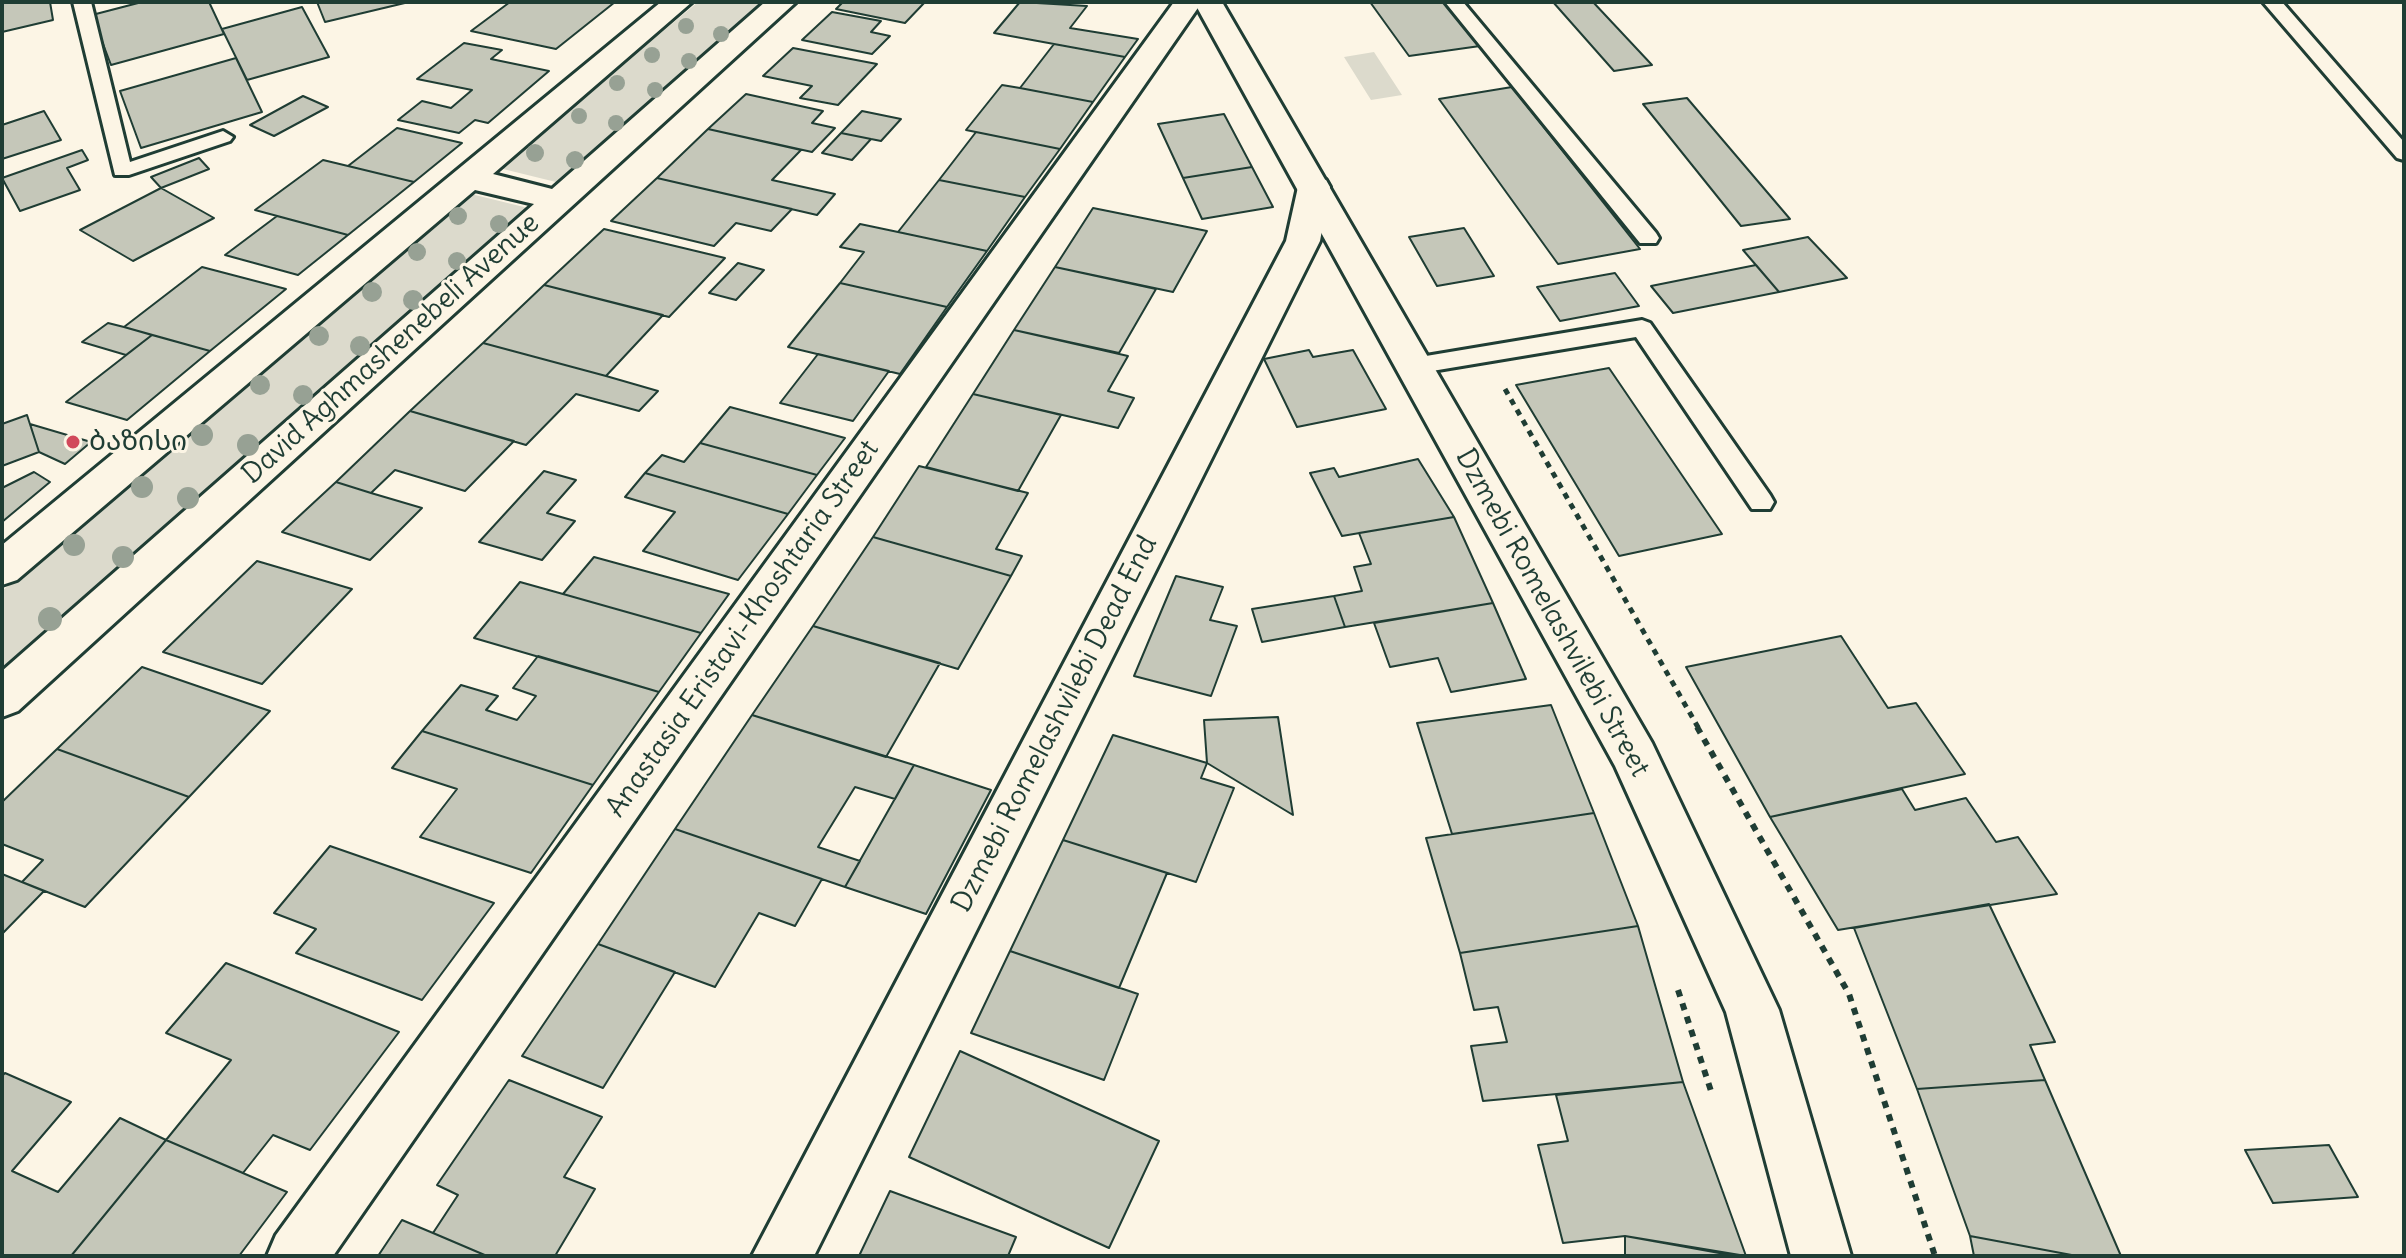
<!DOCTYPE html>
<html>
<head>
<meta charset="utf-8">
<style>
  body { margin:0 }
  #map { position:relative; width:2406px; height:1258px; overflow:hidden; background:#fcf5e5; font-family:Delius,sans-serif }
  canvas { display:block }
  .frame { position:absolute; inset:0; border:4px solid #1f3d34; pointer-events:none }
</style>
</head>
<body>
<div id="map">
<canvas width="2406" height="1258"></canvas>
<div class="frame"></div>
</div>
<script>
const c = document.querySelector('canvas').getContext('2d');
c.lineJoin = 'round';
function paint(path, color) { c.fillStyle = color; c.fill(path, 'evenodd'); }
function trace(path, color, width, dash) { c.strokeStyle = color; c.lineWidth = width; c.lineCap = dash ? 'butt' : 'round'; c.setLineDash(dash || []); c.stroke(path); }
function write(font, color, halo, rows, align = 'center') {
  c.font = font + ' Delius,"Noto Sans Georgian",sans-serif'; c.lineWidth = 6; c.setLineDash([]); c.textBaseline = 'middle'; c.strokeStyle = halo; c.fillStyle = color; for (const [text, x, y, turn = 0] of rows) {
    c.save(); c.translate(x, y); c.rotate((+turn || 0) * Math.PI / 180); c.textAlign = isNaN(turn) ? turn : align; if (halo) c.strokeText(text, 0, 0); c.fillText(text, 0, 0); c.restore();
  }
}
paint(new Path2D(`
  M698,2H765L560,183L499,168Z
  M1374,52L1402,95L1371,100L1344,57Z
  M471,194L528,208L2,674V591Z`), '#dcdacc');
const building = new Path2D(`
  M2,2H50L53,20L2,32Z
  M142,2H209L224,34L111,65L92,15Z
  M317,2H409L325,22Z
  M510,2H615L556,49L471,31Z
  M843,2H925L905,23L836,9Z
  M1020,2L1087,6L1070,28L1138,39L1125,57L994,33Z
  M1370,2H1446L1480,46L1409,56Z
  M1553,2H1593L1652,65L1614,71Z
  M302,7L329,57L247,80L222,29Z
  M832,12L881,21L871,32L890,36L872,54L802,40Z
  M464,43L502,50L491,59L549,71L488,123L475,120L459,133L398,120L422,101L451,108L472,90L417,79Z
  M1054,44L1125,57L1093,102L1020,88Z
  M793,48L877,64L838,105L800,98L812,86L763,76Z
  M236,58L262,112L141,148L120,91Z
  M1002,85L1020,88L1093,102L1060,149L966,130Z
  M1512,87L1640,249L1558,264L1439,99Z
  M746,94L823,111L812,123L835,128L812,152L708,129Z
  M303,96L328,107L274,136L250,125Z
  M1687,98L1790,219L1741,226L1643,104Z
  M44,111L61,140L2,159V125Z
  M862,111L901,119L881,141L841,133Z
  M1224,114L1252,167L1183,178L1158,124Z
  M397,128L462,143L414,182L348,166Z
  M708,129L801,150L772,180L835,194L817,215L657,178Z
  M976,132L1060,149L1025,197L939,180Z
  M841,133L871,139L852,160L822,153Z
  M82,150L88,160L67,168L80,190L20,211L2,178Z
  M199,158L209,169L161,188L151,177Z
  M323,160L348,166L414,182L348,235L255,210Z
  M1252,167L1273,207L1202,219L1183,178Z
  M657,178L792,209L771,231L736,223L714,246L611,221Z
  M939,180L1025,197L987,251L898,232Z
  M161,188L214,218L133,261L80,230Z
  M1093,208L1207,231L1173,292L1055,267Z
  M277,216L348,235L298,275L225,255Z
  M860,224L898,232L987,251L947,307L840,283L864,252L840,247Z
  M1464,228L1494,276L1437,286L1409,237Z
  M604,229L725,258L669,317L544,285Z
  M1808,237L1847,278L1779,292L1743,250Z
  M738,263L764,270L736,300L709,293Z
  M1756,265L1779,292L1673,313L1651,286Z
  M202,267L286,289L210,351L124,327Z
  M1055,267L1156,289L1119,353L1014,330Z
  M1615,273L1639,306L1560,321L1537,287Z
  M840,283L947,307L900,374L788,347Z
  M544,285L663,315L606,376L483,343Z
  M108,323L124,327L152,335L126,355L82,342Z
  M1014,330L1128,356L1108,391L1134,398L1118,428L973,394Z
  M152,335L210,351L127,420L66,402Z
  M483,343L606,376L658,391L639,411L576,394L526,445L410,411Z
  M1309,350L1313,357L1353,350L1386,409L1297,427L1264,359Z
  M818,354L889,371L853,421L780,403Z
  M1609,368L1722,534L1619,556L1516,385Z
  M973,394L1061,415L1018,491L926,467Z
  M730,407L845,438L817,475L700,443Z
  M410,411L514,441L465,491L395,470L371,493L336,482Z
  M27,415L39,452L2,466V424Z
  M30,424L91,442L65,464L39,452Z
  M700,443L817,475L788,514L645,473L662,455L684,462Z
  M1418,459L1454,517L1342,536L1310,473L1334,468L1339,477Z
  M919,466L1028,493L996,549L1022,556L1011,576L873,537Z
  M544,471L576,480L547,513L575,521L542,560L479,542Z
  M34,472L50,482L2,522V488Z
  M645,473L788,514L738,580L643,551L675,512L625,497Z
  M336,482L371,493L422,508L370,560L282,532Z
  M1454,517L1493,603L1345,627L1334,596L1362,591L1354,567L1371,564L1359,533Z
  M873,537L1011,576L958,669L813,626Z
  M594,557L729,594L701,633L563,594Z
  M257,561L352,589L262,684L163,652Z
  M1176,576L1223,587L1210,620L1237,626L1211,696L1134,676Z
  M520,582L563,594L701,633L659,692L474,638Z
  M1334,596L1345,627L1262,642L1252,609Z
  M1493,603L1526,679L1451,692L1438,658L1390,667L1374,623Z
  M813,626L940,663L886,757L752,715Z
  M1841,636L1888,708L1916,703L1965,774L1770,817L1686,667Z
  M538,656L659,692L593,785L422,731L461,685L498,696L486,710L517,720L536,696L513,688Z
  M142,667L270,711L189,797L57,749Z
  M1551,705L1594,813L1452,834L1417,723Z
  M752,715L914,765L895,799L855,787L818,847L860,861L845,887L675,829Z
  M1278,717L1293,815L1207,763L1204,720Z
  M422,731L593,785L531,873L420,837L457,789L392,768Z
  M1113,735L1207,763L1201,778L1234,788L1196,882L1063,840Z
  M57,749L189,797L85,907L22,882L43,860L2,844V802Z
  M914,765L991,790L926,914L845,887Z
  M1902,789L1915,810L1966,798L1996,842L2018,837L2057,894L1838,930L1770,817Z
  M1594,813L1638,926L1460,953L1426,838Z
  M675,829L822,879L795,926L759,913L715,987L598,944Z
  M1063,840L1167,873L1119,988L1010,951Z
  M330,846L494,903L422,1000L296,953L316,929L274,913Z
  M2,874L44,891L2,934Z
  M1989,904L2055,1042L2030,1045L2045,1080L1917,1089L1854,928Z
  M1638,926L1683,1082L1483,1101L1471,1046L1507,1042L1498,1007L1474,1010L1460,953Z
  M598,944L675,972L603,1088L522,1056Z
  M1010,951L1138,994L1104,1080L971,1033Z
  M226,963L399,1032L310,1150L273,1135L243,1173L166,1140L231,1060L166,1033Z
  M960,1051L1159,1141L1109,1248L909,1157Z
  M5,1073L71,1102L12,1171L58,1192L120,1118L166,1140L71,1256H2V1076Z
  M509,1080L602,1117L564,1177L595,1189L555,1256H487L433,1233L458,1195L437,1185Z
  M2045,1080L2121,1256H2077L1970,1236L1917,1089Z
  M1683,1082L1746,1256L1625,1236L1563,1243L1538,1145L1568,1141L1556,1095Z
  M166,1140L287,1192L239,1256H71Z
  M2329,1145L2358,1197L2273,1203L2245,1150Z
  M890,1191L1016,1237L1008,1256H859Z
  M402,1220L433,1233L487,1256H378Z
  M1625,1236L1736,1256H1625Z
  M1970,1236L2077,1256H1974Z`);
paint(building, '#c5c7b9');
trace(building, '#1f3d34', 2);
const lane = new Path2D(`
  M73,2H91L130,162L223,131L233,137L230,141L129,175H115Z
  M1445,2H1463L1656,233L1659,238L1656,243H1640Z
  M2263,2H2282L2404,142V160L2397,158Z
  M1642,320L1650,323L1770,495L1774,502L1770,509H1752L1636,337L1414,374L1402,366L1414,358Z`);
const street = new Path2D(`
  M1174,2H1202L333,1256H267L276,1235Z
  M1314,177L1326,180L1330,187L1320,241L814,1256H752L1286,241L1298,187L1302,180Z`);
const secondary = new Path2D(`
  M661,2H692L493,174L552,189L765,2H796L18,711L2,717V671L534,204L475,190L17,580L2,585V545Z
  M1194,2H1222L1652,743L1779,1010L1851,1256H1791L1726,1012L1615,766Z`);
trace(lane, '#1f3d34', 6);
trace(street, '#1f3d34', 6);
trace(secondary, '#1f3d34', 6);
trace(new Path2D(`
  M1505,389L1699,729`), '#1f3d34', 5, [6, 6]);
trace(new Path2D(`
  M1697,727L1849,994L1935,1256
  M1678,990L1711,1091`), '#1f3d34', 6, [7, 7]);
paint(lane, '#fcf5e5');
paint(street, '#fcf5e5');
paint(secondary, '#fcf5e5');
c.fillStyle = '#97a194';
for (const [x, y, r] of [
  [686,26,8],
  [721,34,8],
  [652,55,8],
  [689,61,8],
  [617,83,8],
  [655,90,8],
  [579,116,8],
  [616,123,8],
  [535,153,9],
  [575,160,9],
  [458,216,9],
  [499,224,9],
  [417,252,9],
  [457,261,9],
  [372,292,10],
  [413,300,10],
  [319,336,10],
  [360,346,10],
  [260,385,10],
  [303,395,10],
  [202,435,11],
  [248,445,11],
  [142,487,11],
  [188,498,11],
  [74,545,11],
  [123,557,11],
  [50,619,12]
]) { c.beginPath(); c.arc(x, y, r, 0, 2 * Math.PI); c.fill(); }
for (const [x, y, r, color] of [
  [73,442,8,"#d1495b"]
]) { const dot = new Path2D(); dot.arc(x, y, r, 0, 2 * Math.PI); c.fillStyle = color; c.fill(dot); trace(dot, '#fcf5e5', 3); }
write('28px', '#1f3d34', '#fcf5e5', [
  ["David Aghmashenebeli Avenue",391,349,-42],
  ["Dzmebi Romelashvilebi Street",1552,613,61],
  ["Anastasia Eristavi-Khoshtaria Street",743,629,-55],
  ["Dzmebi Romelashvilebi Dead End",1055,724,-63]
]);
write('28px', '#1f3d34', '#fcf5e5', [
  ["ბაზისი",89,442]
], 'left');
</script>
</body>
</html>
